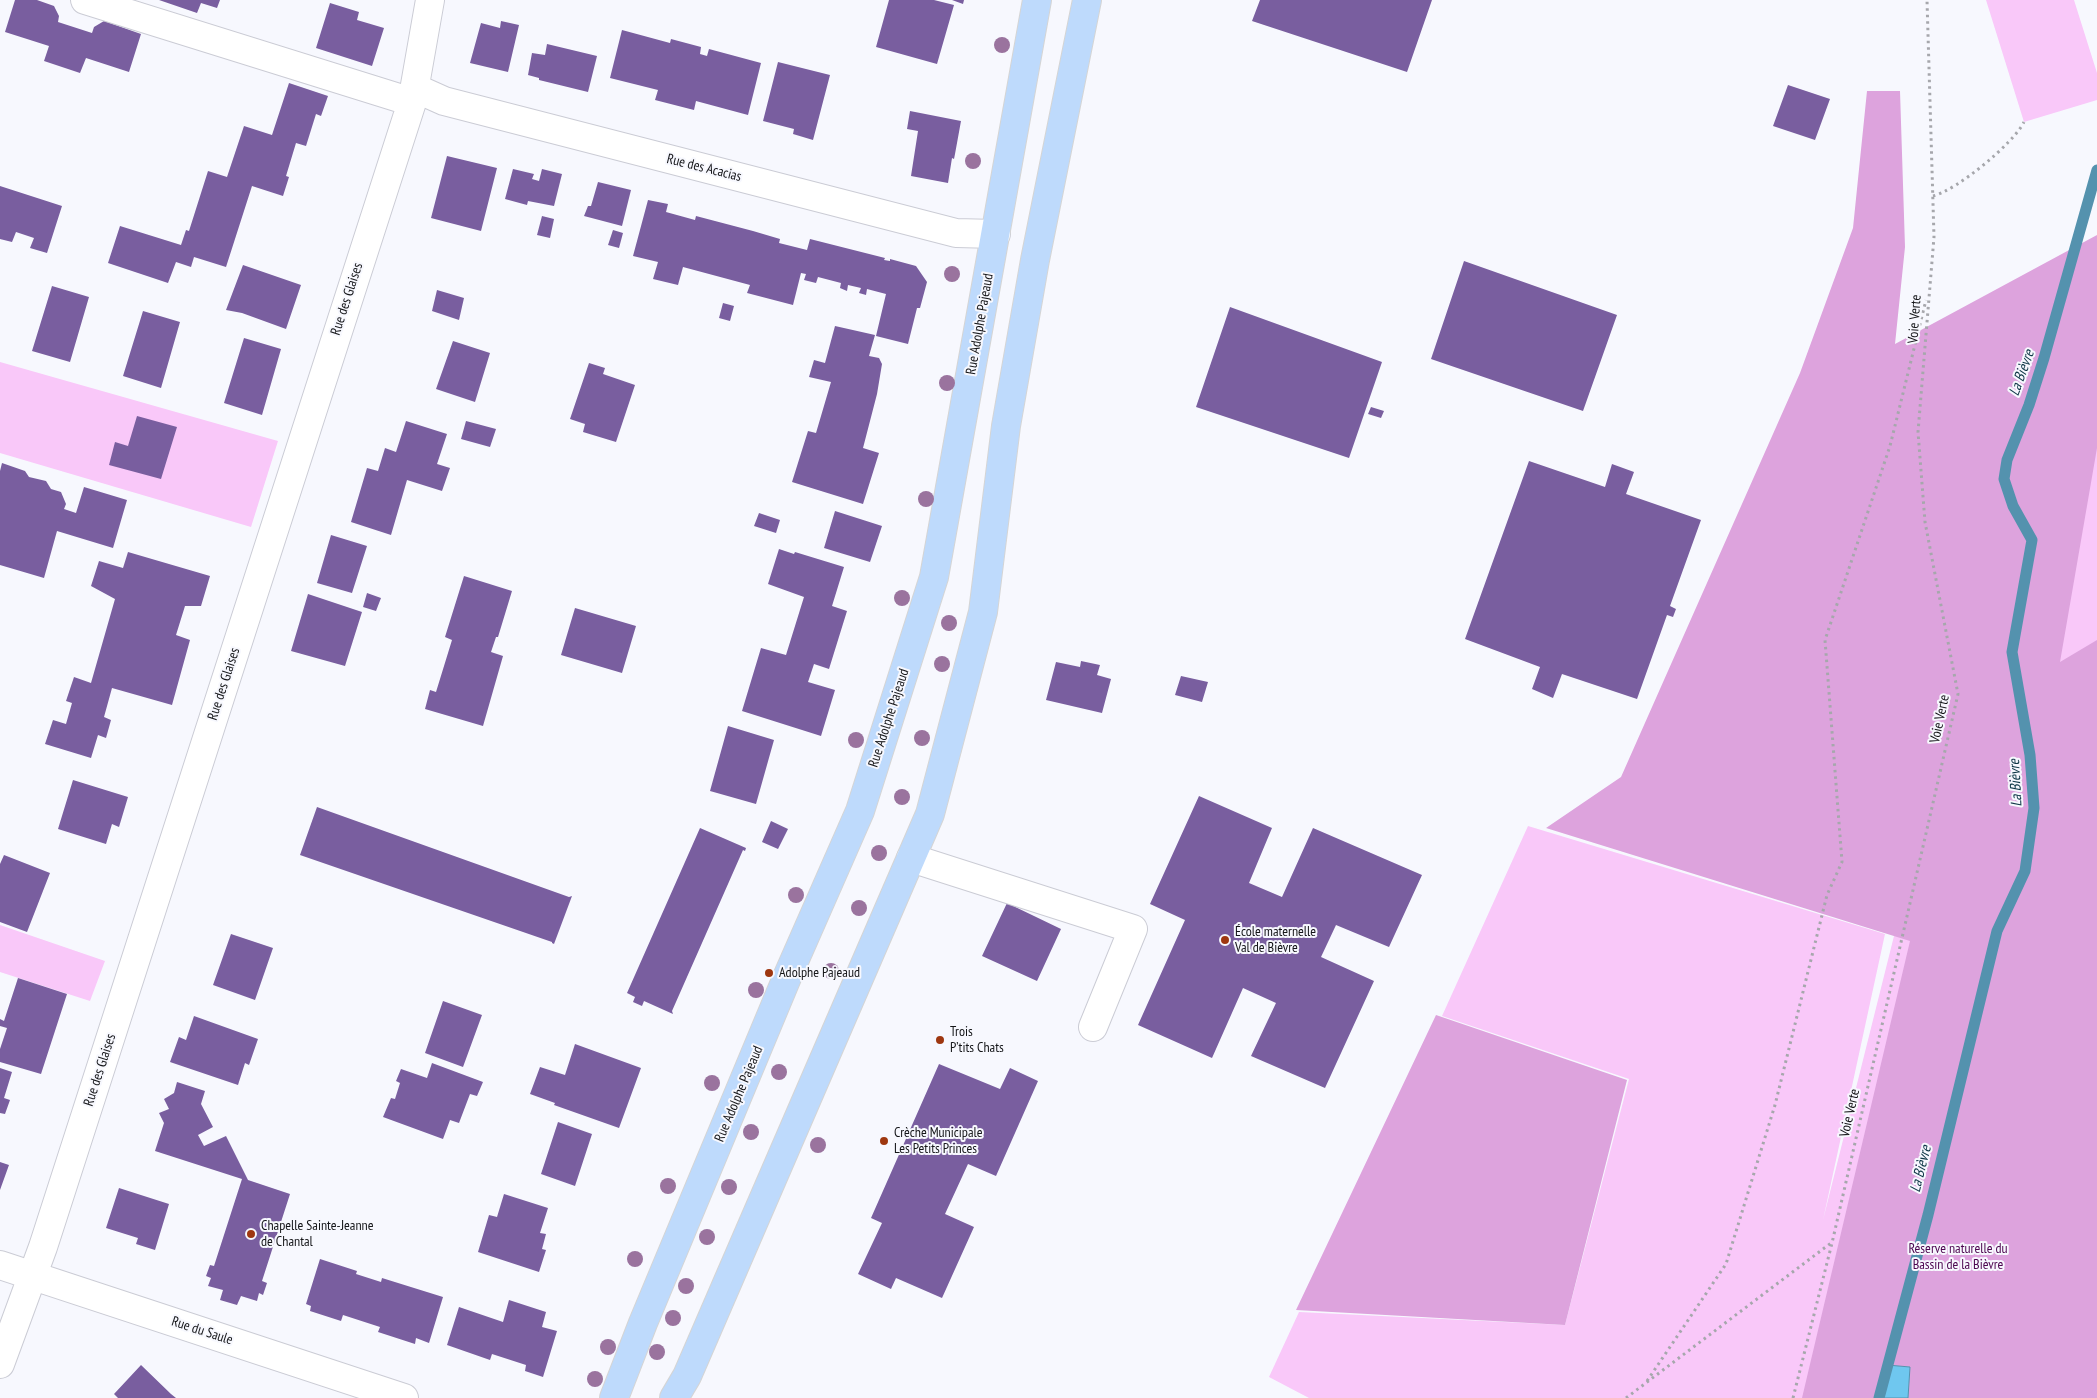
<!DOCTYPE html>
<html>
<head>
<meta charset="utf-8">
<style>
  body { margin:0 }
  canvas { display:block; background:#f7f8fe }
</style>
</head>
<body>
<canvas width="2097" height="1398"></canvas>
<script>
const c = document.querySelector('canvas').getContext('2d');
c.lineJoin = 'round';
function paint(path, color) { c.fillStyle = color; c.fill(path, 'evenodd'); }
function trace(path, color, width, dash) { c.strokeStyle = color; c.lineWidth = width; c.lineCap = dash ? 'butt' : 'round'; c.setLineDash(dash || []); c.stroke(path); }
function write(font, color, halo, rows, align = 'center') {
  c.font = font + ' "PT Sans Narrow",sans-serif'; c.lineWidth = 4; c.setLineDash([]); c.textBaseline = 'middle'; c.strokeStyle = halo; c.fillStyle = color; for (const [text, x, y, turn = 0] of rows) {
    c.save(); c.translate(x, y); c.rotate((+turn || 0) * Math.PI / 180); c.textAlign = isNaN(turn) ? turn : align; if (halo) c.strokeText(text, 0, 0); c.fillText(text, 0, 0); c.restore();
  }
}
paint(new Path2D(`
  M1986,0H2074L2097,73V100L2024,122Z
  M2097,270V1398H1309L1269,1377L1299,1312L1565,1325L1629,1079L1442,1016L1528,826L1885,934L1823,1220L1953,700Z
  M0,362L278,441L251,527L0,453Z
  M0,925L105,961L90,1001L0,972Z`), '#f9c8f9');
paint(new Path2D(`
  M1867,91H1900L1905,247L1895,344L2097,235V448L2060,662L2097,640V1398H1908L1910,1367L1887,1365L1880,1398H1802L1910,941L1546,828L1621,777L1800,373L1853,228Z
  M1436,1015L1627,1080L1565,1325L1296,1310Z`), '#dda3dd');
const water = new Path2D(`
  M1887,1365L1910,1367L1908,1398H1880Z`);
paint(water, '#6fc7ef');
trace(water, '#5492ae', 1);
trace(new Path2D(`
  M1879,1398L1928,1215L1997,931L2025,871L2034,808L2030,755L2012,652L2032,540L2013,506L2004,479L2007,460L2029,405L2044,358L2097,170`), '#5492ae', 11);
paint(new Path2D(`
  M15,0H37L54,6L59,16L58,22L92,33L94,27L104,21L141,34L129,72L86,58L80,73L44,61L49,46L5,32Z
  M159,0H220L217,8L201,3L197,13Z
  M889,0H934L954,5L937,64L876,47Z
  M952,0H964L963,4Z
  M1260,0H1432L1407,72L1252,21Z
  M330,3L359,12L357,20L384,28L372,66L316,48Z
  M501,21L519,25L508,72L470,63L481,23L500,28Z
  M622,30L670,43L671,39L701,47L700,54L707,56L709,49L761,63L748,115L696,101L694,110L655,100L658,90L610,78Z
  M547,44L597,56L588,92L539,80V78L528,75L532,53L545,55Z
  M778,62L830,75L813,140L793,134L794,129L763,121Z
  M289,83L328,96L321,116L316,114L306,146L296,143L286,176L289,177L283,196L252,186L226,267L194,257L191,267L176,262L168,283L108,263L120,226L181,245L186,230L189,231L208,171L227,177L244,126L272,135Z
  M1788,85L1830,99L1815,140L1773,126Z
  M910,111L961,121L955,154L954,159L952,158L948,183L911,176L918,131L907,129Z
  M447,156L497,168L481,231L431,218Z
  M513,169L534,174L532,179L539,181L542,169L562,174L554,206L528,201L527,205L505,199Z
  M598,182L631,190L622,226L584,216L588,206H591Z
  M0,186L62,206L47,253L30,248L34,238L16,232L12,242L0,239Z
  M648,200L668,204L666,212L695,220L696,216L753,231L780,239L779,243L807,250L810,239L885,258L884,260L890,261V259L916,266L927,282L920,308H917L908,344L876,336L886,294L867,289L866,295L859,293L861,288L848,285L847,291L840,288L841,283L818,277L816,283L804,280L806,274L801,273L793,305L747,293L750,285L683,267L678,285L653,279L658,262L633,256Z
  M542,216L554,219L550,238L537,235Z
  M613,230L623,233L619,248L608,245Z
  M1464,261L1617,315L1583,411L1431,359Z
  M243,265L301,285L286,329L242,313L226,310Z
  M52,286L89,297L70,362L32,351Z
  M437,290L464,298L459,320L432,311Z
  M723,303L734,306L730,321L719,318Z
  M1230,307L1382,362L1349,458L1196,407Z
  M143,311L180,322L161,388L123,376Z
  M835,326L875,335L869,356L879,358L882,364L877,394L863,448L879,453L863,504L792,482L808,431L816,433L831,382L809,377L814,360L825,363Z
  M244,338L281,349L262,415L224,403Z
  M453,341L490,353L475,402L436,389Z
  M589,363L605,368L603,374L635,385L616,442L583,432L585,424L570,419Z
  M1371,407L1384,411L1381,418L1368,414Z
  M137,416L177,427L161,479L109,465L115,442L128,446Z
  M406,421L447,434L437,464L450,468L442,491L407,480L391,535L351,522L367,468L378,471L385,448L396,452Z
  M466,421L496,429L490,447L461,439Z
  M1529,461L1605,487L1612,464L1634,472L1626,494L1701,520L1670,606L1676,609L1673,617L1667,615L1637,699L1562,674L1553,698L1532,689L1540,667L1465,639Z
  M2,463L25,471L29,477L46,481L51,489L61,492L66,504L64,509L76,513L84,487L127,500L113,548L57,531L44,578L0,565V471Z
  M835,511L882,526L870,562L824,548Z
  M759,513L780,520L776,533L754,526Z
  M331,535L367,546L352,593L317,583Z
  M779,549L794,554L795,552L844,567L832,606L847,611L829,669L814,664L808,682L835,690L821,736L742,711L761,648L786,655L804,597L768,584Z
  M128,552L210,576L201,606H185L176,635L190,640L172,705L112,688L104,717L111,720L106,738L98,735L91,758L45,744L53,720L66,724L72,703L66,701L74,677L91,683L115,599L91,586L99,561L123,568Z
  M464,576L512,591L498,637H496L491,652L503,656L483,726L425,709L430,690L436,692L452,640L445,637Z
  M367,593L381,598L376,611L363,607Z
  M308,594L362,612L345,666L291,651Z
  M575,608L636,626L622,673L561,655Z
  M1081,661L1100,665L1097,675L1111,679L1102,713L1046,700L1056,662L1080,667Z
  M1181,676L1208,682L1202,702L1175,695Z
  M728,726L774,740L756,804L710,791Z
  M73,780L128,797L119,827L112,824L106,844L58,829Z
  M1199,796L1272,828L1249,883L1282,897L1313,828L1422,875L1389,947L1336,925L1321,957L1374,981L1325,1088L1251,1056L1276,1003L1243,988L1212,1058L1138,1025L1185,920L1150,904Z
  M317,807L569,897L572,896L554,944L552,943V942L300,855Z
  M771,821L788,829L778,849L762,842Z
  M700,828L746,848L745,851L743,850L672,1011L673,1014L644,1001L642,1006L633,1002L635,997L627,993Z
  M4,855L50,873L27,932L0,922V864Z
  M1007,903L1061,929L1037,981L982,956Z
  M231,934L273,948L255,1000L213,985Z
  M18,978L67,994L41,1074L0,1062V1049L7,1028L0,1026V1019L4,1021Z
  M443,1001L482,1015L463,1067L425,1053Z
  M194,1016L258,1039L249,1065L245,1063L238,1085L170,1062L179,1037L186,1040Z
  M575,1044L641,1068L619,1128L554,1105L555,1103L530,1094L540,1067L565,1075Z
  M432,1063L483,1082L477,1096L470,1094L459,1123L450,1120L443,1139L383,1117L391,1098L395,1099L400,1083L396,1081L401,1069L427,1078Z
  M939,1064L1000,1089L1010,1068L1038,1081L996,1176L968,1164L945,1214L974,1227L942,1298L896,1278L891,1289L858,1274L882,1223L871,1218Z
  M0,1068L12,1072L4,1098L10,1100L5,1114L0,1113Z
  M177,1082L205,1091L201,1104L213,1127L198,1135L204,1146L226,1136L248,1180L290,1194L262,1281L267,1283L263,1295L259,1293L257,1301L241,1296L237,1305L220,1300L223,1290L208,1286L211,1278L206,1276L210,1265L214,1266L242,1179L155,1151L164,1123L159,1113L169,1109L164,1099L174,1093Z
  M558,1122L592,1134L575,1186L541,1174Z
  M0,1162L9,1165L0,1190Z
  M119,1188L169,1204L155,1250L136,1244L138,1238L106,1228Z
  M504,1194L548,1208L540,1233L546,1234L542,1249L546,1250L539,1272L478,1252L489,1215L497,1217Z
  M320,1259L357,1271L356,1274L381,1282L382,1278L443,1297L429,1343L416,1338L415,1344L378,1332L380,1327L343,1315L341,1321L310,1311L311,1306L306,1304Z
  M509,1300L546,1312L542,1327L557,1331L543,1377L525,1371L526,1365L492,1354L490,1360L447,1345L459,1307L503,1322Z
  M141,1365L171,1394L176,1398H118L114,1394Z`), '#795e9f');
const minor = new Path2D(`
  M85,0L412,102
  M415,88L444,101L956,233L996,234
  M911,858L1133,929L1093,1027
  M0,1265L404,1398
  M0,1364L43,1247L412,102L430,0`);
const major = new Path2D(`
  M614,1398L643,1323L788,975L860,811L934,577L1037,0
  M674,1398L687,1376L930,814L983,612L1006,426L1035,260L1087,0`);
trace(minor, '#cbccd5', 30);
trace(major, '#d5d5d5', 30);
trace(new Path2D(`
  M1933,196C1957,190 2013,144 2024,122
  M1647,1381L1726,1264L1775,1105L1827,895L1842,862L1825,640L1890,446L1926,300
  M1626,1398L1831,1243
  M1793,1398L1832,1243L1958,694L1925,522L1918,432L1934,237L1927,0`), '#a6a7ac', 3, [2.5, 4]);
trace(minor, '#fff', 28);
trace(major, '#bedafc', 28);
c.fillStyle = '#9a739e';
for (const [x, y] of [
  [1002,45],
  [973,161],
  [952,274],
  [947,383],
  [926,499],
  [902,598],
  [949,623],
  [942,664],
  [922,738],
  [856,740],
  [902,797],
  [879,853],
  [796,895],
  [859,908],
  [831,971],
  [756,990],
  [779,1072],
  [712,1083],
  [751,1132],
  [818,1145],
  [668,1186],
  [729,1187],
  [707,1237],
  [635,1259],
  [686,1286],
  [673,1318],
  [608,1347],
  [657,1352],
  [595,1379]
]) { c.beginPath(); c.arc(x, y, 8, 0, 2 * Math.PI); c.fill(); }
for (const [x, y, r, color] of [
  [1225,940,5,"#9e3710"],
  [769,973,5,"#9e3710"],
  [940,1040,5,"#9e3710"],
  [884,1141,5,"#9e3710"],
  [251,1234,5,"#9e3710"]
]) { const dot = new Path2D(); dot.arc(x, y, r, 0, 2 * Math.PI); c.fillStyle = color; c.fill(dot); trace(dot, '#f7f8fe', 2); }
write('14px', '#141518', '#f7f8fe', [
  ["Rue des Acacias",704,168,14],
  ["Rue des Glaises",347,299,-72],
  ["Voie Verte",1915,319,-86],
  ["Rue Adolphe Pajeaud",980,324,-80],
  ["Rue des Glaises",224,684,-72],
  ["Rue Adolphe Pajeaud",889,718,-72],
  ["Voie Verte",1940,719,-78],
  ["Rue des Glaises",100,1070,-72],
  ["Rue Adolphe Pajeaud",739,1094,-67],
  ["Voie Verte",1850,1113,-77],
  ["Rue du Saule",202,1331,18]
]);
write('14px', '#141518', '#f7f8fe', [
  ["École maternelle",1235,932],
  ["Val de Bièvre",1235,948],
  ["Adolphe Pajeaud",779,973],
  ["Trois",950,1032],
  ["P’tits Chats",950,1048],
  ["Crèche Municipale",894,1133],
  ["Les Petits Princes",894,1149],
  ["Chapelle Sainte-Jeanne",261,1226],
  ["de Chantal",261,1242]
], 'left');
write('14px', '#4d0650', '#f7f8fe', [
  ["Réserve naturelle du",1958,1249],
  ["Bassin de la Bièvre",1958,1265]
]);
write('italic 15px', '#0c3545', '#f7f8fe', [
  ["La Bièvre",2022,373,-70],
  ["La Bièvre",2016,783,-93],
  ["La Bièvre",1921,1169,-76]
]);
</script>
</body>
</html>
